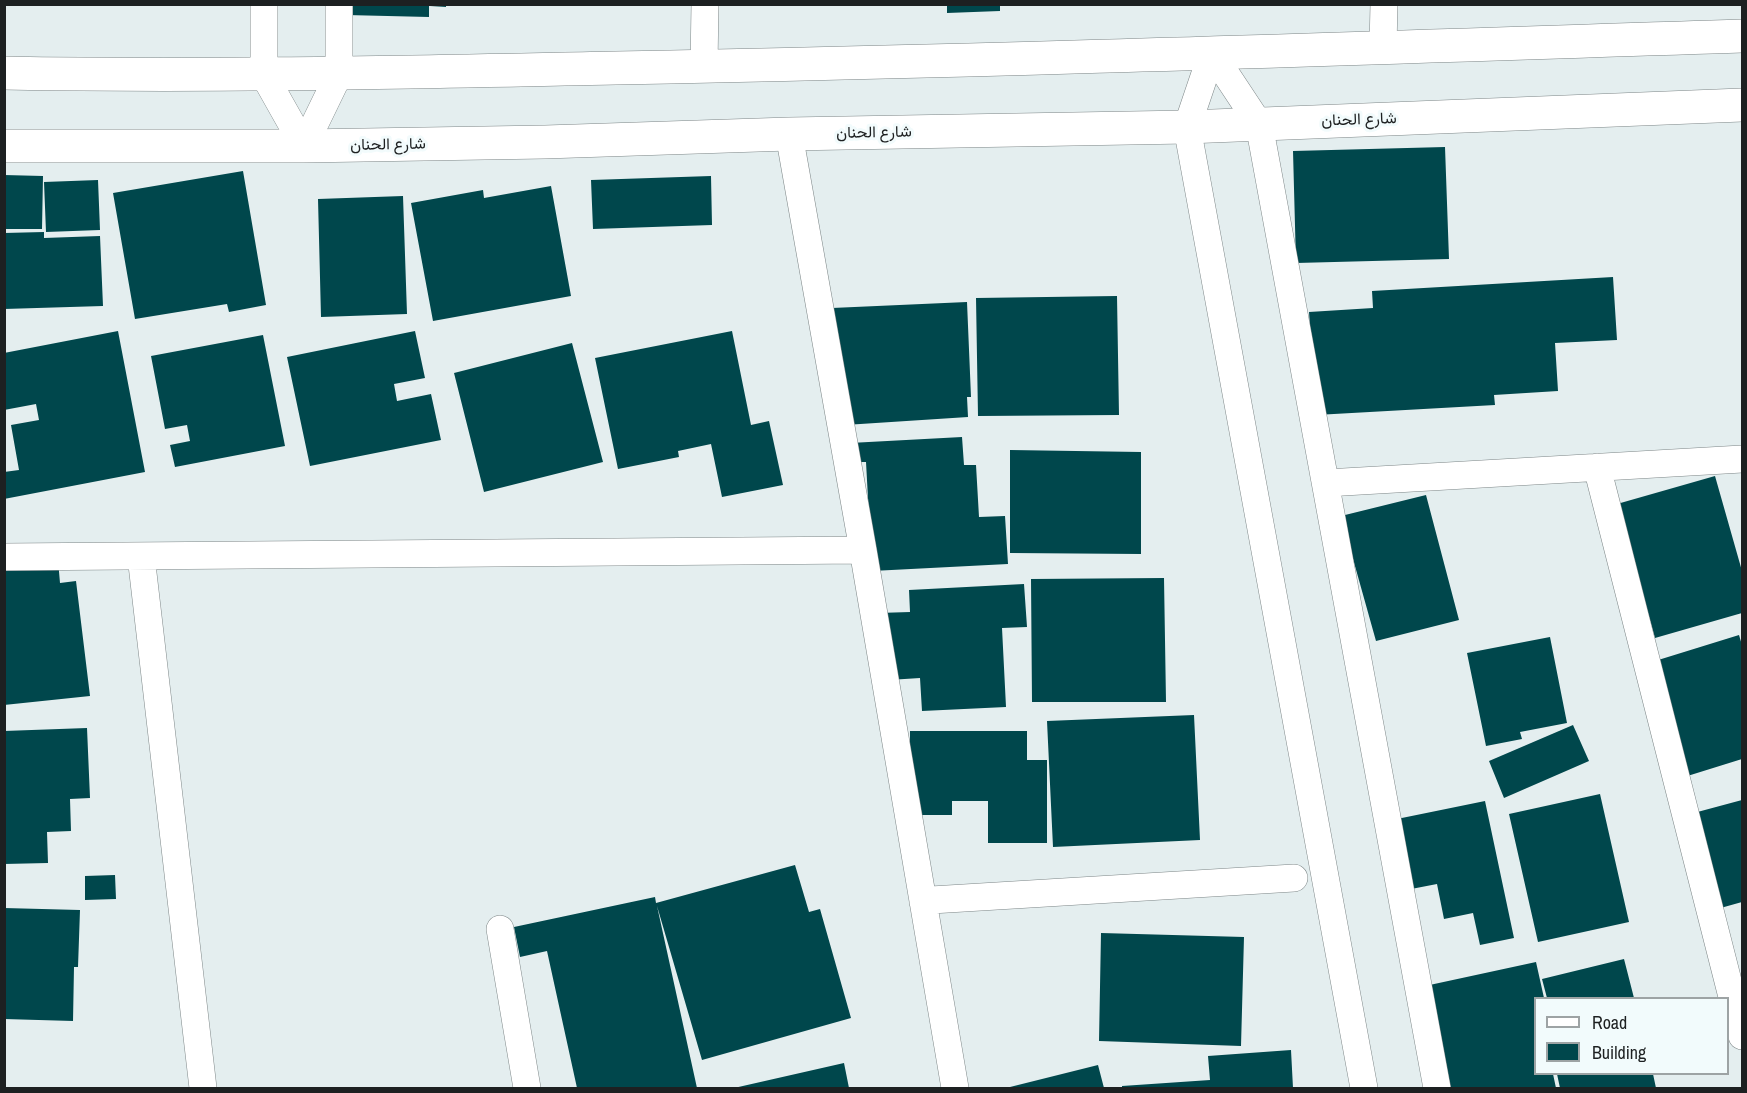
<!DOCTYPE html>
<html>
<head>
<meta charset="utf-8">
<style>
  body { margin:0 }
  #map { position:relative; width:1747px; height:1093px; overflow:hidden; background:#e4eeef; font-family:"Archivo Narrow",sans-serif }
  canvas { display:block }
  .frame { position:absolute; inset:0; border:6px solid #1d2021; pointer-events:none }
  .legend { position:absolute; left:1534px; top:997px; width:195px; height:78px; box-sizing:border-box; background:#f2fbfc; border:2px solid #9da3a4; margin:0; padding:8px 10px; list-style:none; font-size:18px; color:#1d2021 }
  .legend li { display:flex; align-items:center; gap:12px; height:30px }
  .legend b { width:30px; border:2px solid #9da3a4 }
</style>
</head>
<body>
<div id="map">
<canvas width="1747" height="1093"></canvas>
<div class="frame"></div>
<ul class="legend">
<li><b style="height:8px;background:#fff"></b>Road</li>
<li><b style="height:16px;background:#00474c"></b>Building</li>
</ul>
</div>
<script>
const c = document.querySelector('canvas').getContext('2d');
c.lineJoin = 'round';
function paint(path, color) { c.fillStyle = color; c.fill(path, 'evenodd'); }
function trace(path, color, width, dash) { c.strokeStyle = color; c.lineWidth = width; c.lineCap = dash ? 'butt' : 'round'; c.setLineDash(dash || []); c.stroke(path); }
function write(font, color, halo, rows, align = 'center') {
  c.font = font + ' "Archivo Narrow",Vazirmatn,sans-serif'; c.lineWidth = 6; c.setLineDash([]); c.textBaseline = 'middle'; c.strokeStyle = halo; c.fillStyle = color; for (const [text, x, y, turn = 0] of rows) {
    c.save(); c.translate(x, y); c.rotate((+turn || 0) * Math.PI / 180); c.textAlign = isNaN(turn) ? turn : align; if (halo) c.strokeText(text, 0, 0); c.fillText(text, 0, 0); c.restore();
  }
}
paint(new Path2D(`
  M347,4H429V17L346,15Z
  M430,4H446V7L430,6Z
  M947,4H1000V11L947,13Z
  M1445,147L1449,259L1296,263L1293,151Z
  M243,171L266,305L229,312L227,304L135,319L113,193Z
  M4,175L43,176L42,229H4Z
  M711,176L712,225L593,229L591,180Z
  M98,180L100,230L46,232L44,182Z
  M551,186L571,296L433,321L411,203L483,190L484,198Z
  M403,196L407,314L321,317L318,199Z
  M44,232V238L100,236L103,306L4,309V233Z
  M1613,277L1617,340L1555,343L1558,391L1494,395L1495,405L1316,415L1309,312L1373,308L1372,291Z
  M1117,296L1119,415L978,416L976,298Z
  M967,302L971,397H967L968,417L845,425L832,308Z
  M118,331L145,472L4,499V472L19,470L11,425L39,420L36,404L4,410V353Z
  M415,331L425,378L394,384L397,401L431,394L441,440L310,466L287,357Z
  M732,331L751,425L769,421L783,485L722,497L711,444L678,451L679,457L618,469L595,358Z
  M263,335L285,446L175,467L170,445L190,441L187,425L165,429L151,356Z
  M572,343L603,462L484,492L454,373Z
  M962,437L964,465H976L979,517L1005,516L1008,564L872,571L866,462H851L850,443Z
  M1010,450L1141,452V554L1010,553Z
  M1715,476L1742,571V613L1655,638L1617,504Z
  M1426,495L1459,620L1376,641L1341,516Z
  M58,560L60,583L76,581L90,696L4,705V566Z
  M1164,578L1166,702H1032L1031,579Z
  M1024,584L1027,627L1002,628L1006,707L922,711L920,678L889,680L878,613L910,612L909,590Z
  M1739,635L1742,645V759L1681,778L1655,661Z
  M1550,637L1567,723L1520,732L1522,739L1486,746L1467,653Z
  M1194,715L1200,840L1053,847L1047,721Z
  M1573,725L1589,761L1504,798L1489,761Z
  M87,728L90,798L70,799L71,831L47,832L48,863L4,864V731Z
  M910,731H1027V760H1047V843H988V801H952V815H910Z
  M1600,794L1629,922L1538,942L1509,814Z
  M1742,800V902L1717,909L1690,814Z
  M1485,801L1514,938L1480,945L1473,913L1444,919L1437,884L1406,890L1392,820Z
  M795,865L809,912L820,909L851,1018L702,1060L657,906L697,1088H577L547,951L520,957L514,927L655,897L656,903Z
  M115,875L116,899L85,900V876Z
  M4,908L80,910L78,967H74L73,1021L4,1019Z
  M1101,933L1244,937L1241,1046L1099,1041Z
  M1624,959L1634,998H1547L1542,979Z
  M1536,962L1544,998H1536V1074H1553L1556,1088H1448L1425,986Z
  M1291,1050L1293,1088H1122V1086L1210,1080L1208,1056Z
  M844,1063L849,1088H734Z
  M1098,1065L1104,1088H1006Z
  M1557,1074H1653L1656,1088H1560Z`), '#00474c');
const minor = new Path2D(`
  M264,4V75L304,146
  M1383,47L1384,4
  M1212,53L1259,124L1437,1088
  M1212,53L1187,127L1364,1088
  M704,66L705,4
  M789,134L863,550L955,1088
  M304,146L339,74V4
  M1597,467L1742,1036
  M1326,483L1742,459
  M141,556L203,1088
  M4,557L863,550
  M923,902L931,900L1294,878
  M500,929L527,1088`);
const tertiary = new Path2D(`
  M4,73C208,77 412,72 616,68C992,61 1367,48 1742,36
  M4,146H304L545,142L789,134L1187,127L1742,105`);
trace(minor, '#7d8687', 28);
trace(tertiary, '#7d8687', 34);
trace(minor, '#fff', 27);
trace(tertiary, '#fff', 33);
write('16px', '#1d2021', '#f2fbfc', [
  ["شارع الحنان",1359,120,-2],
  ["شارع الحنان",874,133,-1],
  ["شارع الحنان",388,145,-1]
]);
</script>
</body>
</html>
